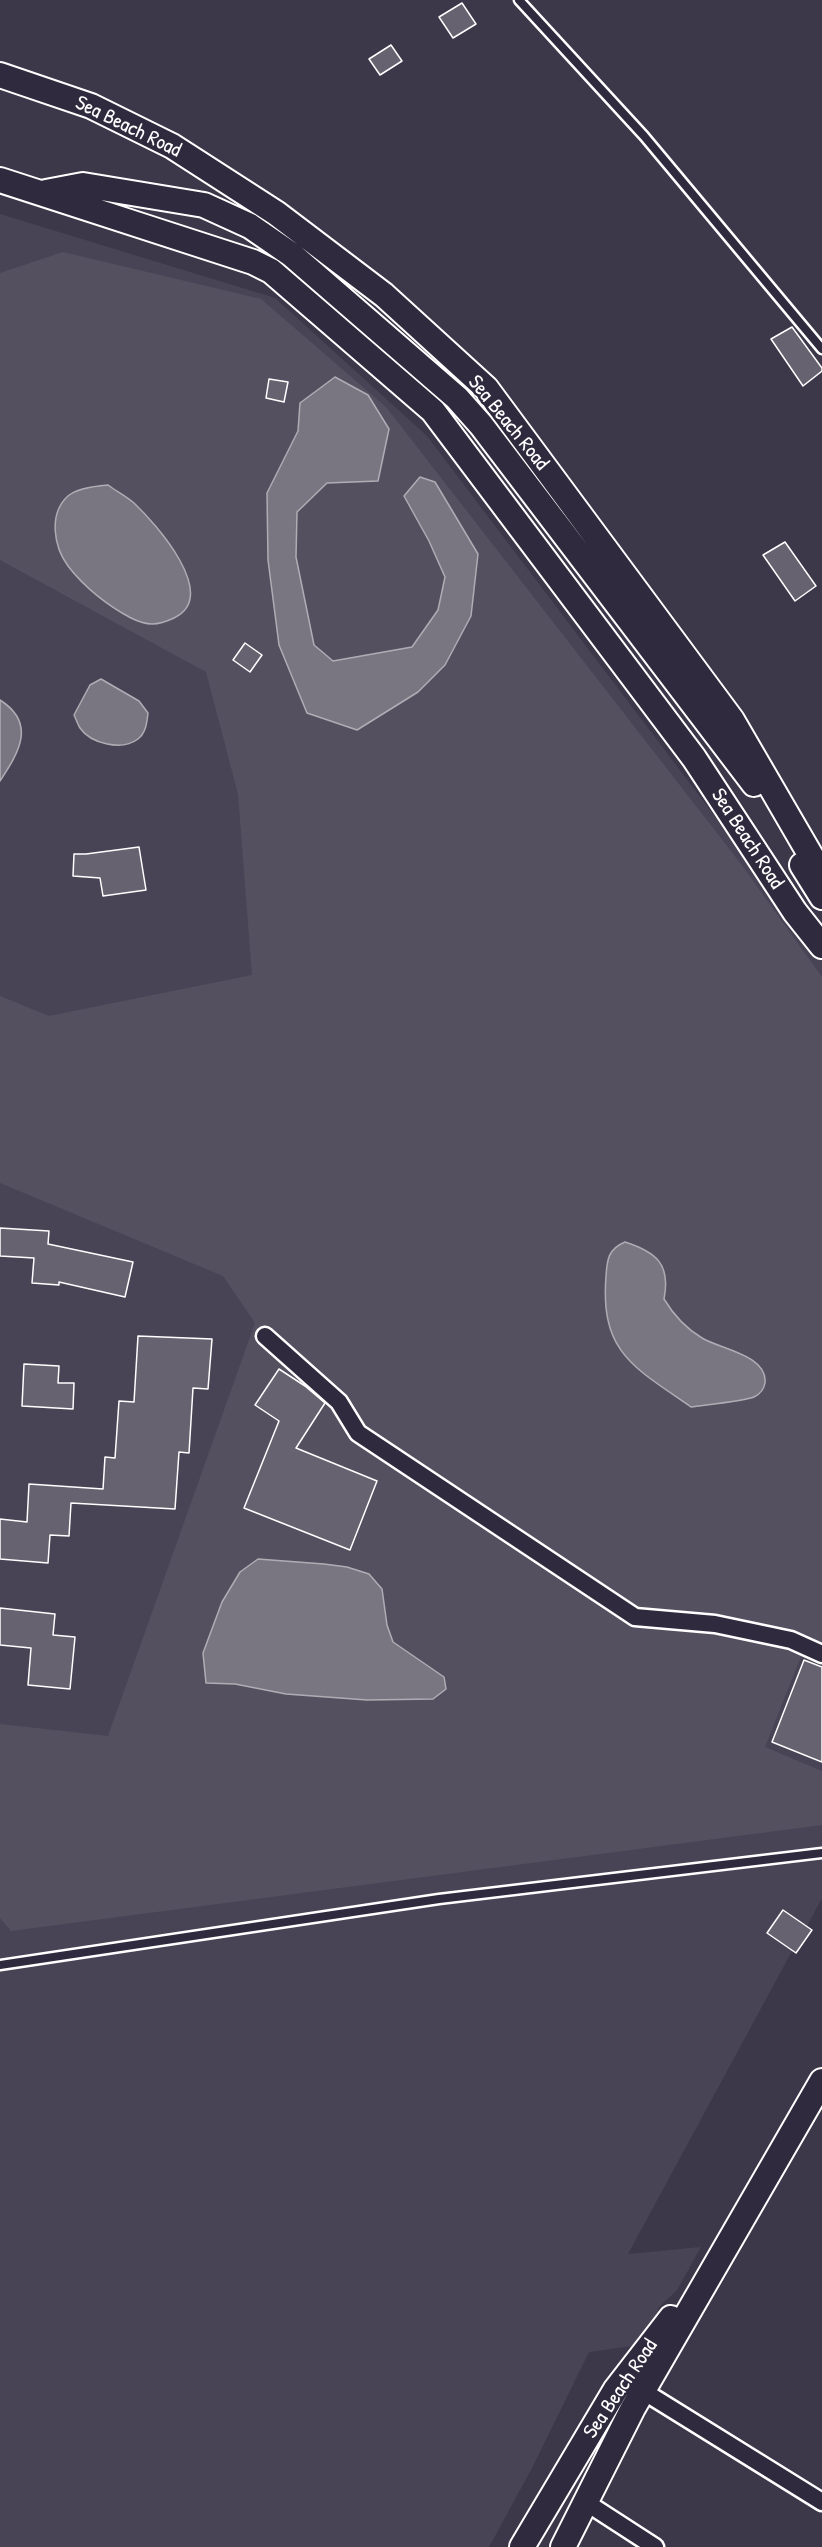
<!DOCTYPE html>
<html>
<head>
<meta charset="utf-8">
<style>
  body { margin:0 }
  canvas { display:block; background:#3c3749 }
</style>
</head>
<body>
<canvas width="822" height="2547"></canvas>
<script>
const c = document.querySelector('canvas').getContext('2d');
c.lineJoin = 'round';
function paint(path, color) { c.fillStyle = color; c.fill(path, 'evenodd'); }
function trace(path, color, width, dash) { c.strokeStyle = color; c.lineWidth = width; c.lineCap = dash ? 'butt' : 'round'; c.setLineDash(dash || []); c.stroke(path); }
function write(font, color, halo, rows, align = 'center') {
  c.font = font + ' "Patrick Hand",sans-serif'; c.lineWidth = 5; c.setLineDash([]); c.textBaseline = 'middle'; c.strokeStyle = halo; c.fillStyle = color; for (const [text, x, y, turn = 0] of rows) {
    c.save(); c.translate(x, y); c.rotate((+turn || 0) * Math.PI / 180); c.textAlign = isNaN(turn) ? turn : align; if (halo) c.strokeText(text, 0, 0); c.fillText(text, 0, 0); c.restore();
  }
}
paint(new Path2D(`
  M0,214L275,298L427,436L822,958V1898L807,1926L812,1930L796,1953L792,1951L628,2254L701,2247L677,2290L658,2308L661,2321L647,2344L589,2352L532,2468L489,2547H0Z`), '#494455');
paint(new Path2D(`
  M63,252L261,299L386,407L741,864L822,977V1662L802,1654L765,1747L822,1771V1825L11,1931L0,1918V1724L108,1736L255,1323L223,1276L0,1183V996L49,1016L252,975L238,794L206,672L0,560V273Z`), '#555060');
const water = new Path2D(`
  M335,377L368,395L389,429L378,481L327,483L297,512L296,557L314,645L333,661L412,647L438,610L445,577L429,541L404,496L420,477L435,482L478,554L471,616L445,665L418,692L357,730L307,713L279,645L268,560L267,493L298,431L300,403Z
  M108,485C116,491 126,496 134,503C155,523 221,596 174,618C157,626 147,626 131,618C108,606 84,587 68,566C54,547 48,514 68,496C77,488 96,486 108,485Z
  M101,679L139,701L148,713C147,722 146,733 138,739C122,751 91,744 80,728C78,725 76,719 74,715L90,685Z
  M0,700C36,723 20,751 0,781Z
  M625,1242C656,1252 671,1264 664,1299C673,1314 687,1329 702,1338C720,1349 768,1355 765,1383C764,1390 760,1394 754,1397C745,1401 704,1405 691,1407C634,1367 600,1353 606,1276C607,1260 608,1249 625,1242Z
  M258,1559L324,1564L347,1567L369,1574L382,1589L387,1625L393,1642L444,1677L446,1689L433,1699L367,1700L286,1694L235,1684L206,1683L203,1653L222,1602L240,1572Z`);
paint(water, '#797682');
trace(water, '#afadb4', 1.5);
const building = new Path2D(`
  M462,3L476,24L453,38L439,17Z
  M391,45L402,61L380,75L369,59Z
  M792,327L822,368V371L803,386L771,339Z
  M269,379L288,382L284,402L266,398Z
  M785,542L816,586L795,601L763,555Z
  M245,643L262,655L250,672L233,660Z
  M139,847L146,890L103,896L100,878L73,876L74,854H86Z
  M0,1228L49,1231L48,1244L133,1262L125,1297L59,1282V1285L32,1283L34,1258L0,1256Z
  M138,1336L212,1339L208,1389L193,1388L189,1453L179,1452L175,1509L71,1503L69,1536L50,1535L48,1563L0,1559V1519L27,1522L29,1484L103,1489L105,1457L115,1458L119,1401L134,1402Z
  M24,1364L59,1366L58,1383H74L73,1409L22,1406Z
  M279,1369L305,1386L325,1403L296,1448L377,1481L350,1550L244,1508L279,1421L255,1405Z
  M0,1608L55,1614L53,1635L75,1637L70,1689L28,1685L31,1648L0,1645Z
  M804,1660L822,1667V1762L772,1742Z
  M783,1910L812,1930L796,1953L767,1933Z`);
paint(building, '#666270');
trace(building, '#fff', 1.5);
const lane = new Path2D(`
  M519,0L644,136L822,349
  M0,1965L439,1899L822,1853`);
const street = new Path2D(`
  M265,1336L339,1402L358,1433L635,1617L715,1624L791,1640L822,1654
  M643,2391L822,2502
  M587,2503L655,2547`);
const secondary = new Path2D(`
  M0,75L91,106L172,146L276,213L384,295L486,388L732,720L822,875
  M0,180L253,262L271,271L433,411L694,758L795,912L822,946
  M46,192L83,185L204,205L250,226L292,255L457,398L481,425L754,784
  M802,865L822,897
  M522,2547L616,2389L671,2318
  M563,2547L633,2408L822,2081`);
trace(lane, '#fff', 13);
trace(street, '#fff', 21);
trace(secondary, '#fff', 28);
trace(lane, '#2f2a3d', 8);
trace(street, '#2f2a3d', 16);
trace(secondary, '#2f2a3d', 24);
write('21px', '#fff', '#2f2a3d', [
  ["Sea Beach Road",128,127,26],
  ["Sea Beach Road",508,423,51],
  ["Sea Beach Road",747,839,57],
  ["Sea Beach Road",621,2389,-56]
]);
</script>
</body>
</html>
